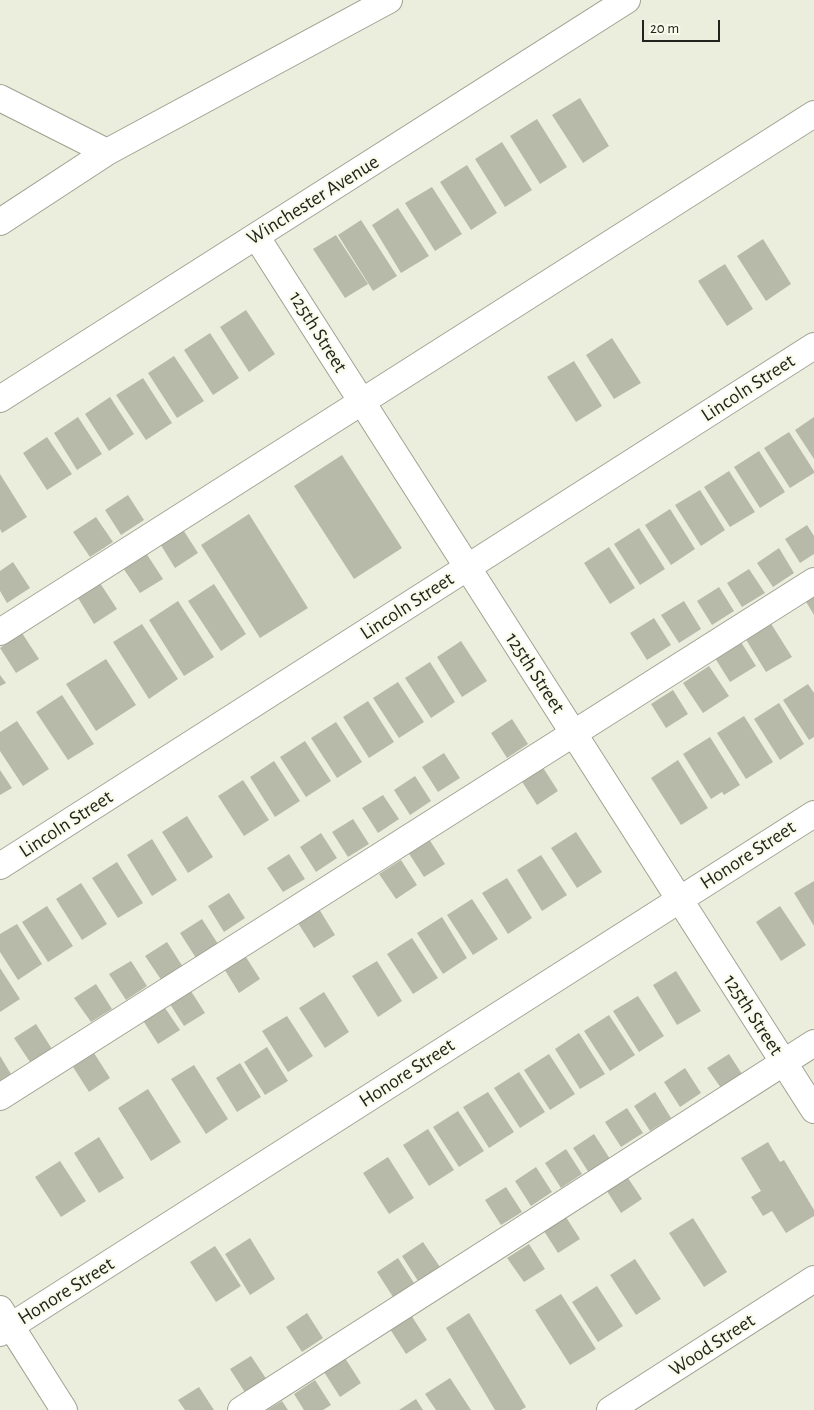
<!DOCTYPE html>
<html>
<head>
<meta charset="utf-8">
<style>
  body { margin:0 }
  #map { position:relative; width:814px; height:1410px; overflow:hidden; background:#eceedd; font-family:"Alegreya Sans",sans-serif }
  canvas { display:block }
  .scale { position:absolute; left:642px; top:20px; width:78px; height:22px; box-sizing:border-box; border:2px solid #22231d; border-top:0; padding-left:6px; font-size:15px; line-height:18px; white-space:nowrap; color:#22231d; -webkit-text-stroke:4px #f9fbea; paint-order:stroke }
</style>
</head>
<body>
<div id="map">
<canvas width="814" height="1410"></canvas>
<div class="scale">20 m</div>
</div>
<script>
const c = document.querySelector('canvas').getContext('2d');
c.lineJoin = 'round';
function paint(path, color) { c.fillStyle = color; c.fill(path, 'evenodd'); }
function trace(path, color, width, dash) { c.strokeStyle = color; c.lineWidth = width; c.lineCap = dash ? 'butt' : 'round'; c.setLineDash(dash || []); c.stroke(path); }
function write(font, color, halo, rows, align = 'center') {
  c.font = font + ' "Alegreya Sans",sans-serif'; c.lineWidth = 4.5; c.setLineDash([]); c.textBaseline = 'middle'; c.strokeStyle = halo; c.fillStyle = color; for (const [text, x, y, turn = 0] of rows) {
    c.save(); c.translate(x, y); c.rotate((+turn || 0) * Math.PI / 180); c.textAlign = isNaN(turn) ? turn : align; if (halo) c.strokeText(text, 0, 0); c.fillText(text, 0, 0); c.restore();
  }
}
paint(new Path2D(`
  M580,98L609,146L583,163L552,115Z
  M537,119L567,167L540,184L510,136Z
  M502,142L532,190L505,207L475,159Z
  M467,165L497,213L471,230L440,182Z
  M432,187L462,234L435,251L405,203Z
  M398,208L429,256L401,273L372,225Z
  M361,220L397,276L373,291L338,235Z
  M336,235L368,284L345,298L313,249Z
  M763,239L791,284L766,301L737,256Z
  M725,264L753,309L727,326L698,281Z
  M246,310L275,354L249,372L220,327Z
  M210,333L239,378L213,395L184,350Z
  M612,338L641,383L614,399L586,355Z
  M174,356L204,401L177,418L148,373Z
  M574,361L602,406L576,422L547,377Z
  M143,378L172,423L146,440L116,395Z
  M110,397L134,434L109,451L85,414Z
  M78,417L102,454L77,470L54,433Z
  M814,417V459L795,430Z
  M789,432L814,471V473L790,488L764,448Z
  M47,437L72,474L47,490L23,453Z
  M759,451L785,492L760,508L734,467Z
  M342,455L402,548L354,579L294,486Z
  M729,471L755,512L730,527L704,487Z
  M0,474L27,517L2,533L0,529Z
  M700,490L725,530L701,546L675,505Z
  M128,495L144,520L121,535L105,510Z
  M670,509L695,549L671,565L645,525Z
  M249,514L308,608L260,638L201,545Z
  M96,517L113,542L90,557L73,532Z
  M807,525L814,536V554L800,563L785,539Z
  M182,528L198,553L175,568L159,542Z
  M639,528L665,569L640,585L614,544Z
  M609,547L635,588L610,604L584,563Z
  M779,548L794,573L773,587L757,563Z
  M146,553L163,579L140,593L123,568Z
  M13,562L30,588L7,603L0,591V571Z
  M749,569L765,593L742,607L727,583Z
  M100,583L117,609L94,624L78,598Z
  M214,584L246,634L221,651L188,601Z
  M719,587L734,611L712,625L697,601Z
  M814,594V615L805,600Z
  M178,601L214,657L184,676L149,620Z
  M684,601L701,629L679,643L661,615Z
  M654,618L671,645L647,660L630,633Z
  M770,622L792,657L766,672L745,638Z
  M142,624L178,679L149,699L113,642Z
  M22,633L39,659L16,673L0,648Z
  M461,641L487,681L462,697L437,657Z
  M741,642L756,666L730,682L715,658Z
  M106,659L136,705L96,731L66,684Z
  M430,662L455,702L431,718L405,678Z
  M709,666L729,696L703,713L683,683Z
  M0,675L6,683L0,686Z
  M398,682L424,722L399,738L373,698Z
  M808,684L814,693V737L809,740L783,700Z
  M673,690L688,714L666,728L651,704Z
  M62,695L94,744L68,760L36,712Z
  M368,701L394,742L369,758L343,717Z
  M779,703L804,744L780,760L754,719Z
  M744,716L773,762L746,779L717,733Z
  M512,719L528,744L507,758L491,733Z
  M17,721L49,769L23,786L0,751V732Z
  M336,722L362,762L337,778L311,738Z
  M710,737L740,785L724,795L722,792L711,799L683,754Z
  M305,741L331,781L306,797L280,757Z
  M444,753L460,778L438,792L422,767Z
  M678,760L708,808L681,825L651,778Z
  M274,761L300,801L275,817L250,777Z
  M542,766L558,791L537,805L521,780Z
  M0,770L12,788L0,795Z
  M415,776L431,801L410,815L394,790Z
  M243,780L269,820L244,836L218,796Z
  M383,795L399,819L378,833L362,808Z
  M187,816L213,857L188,873L162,832Z
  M353,819L369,844L348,857L332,832Z
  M576,832L602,872L577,888L551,848Z
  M321,833L337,858L316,872L300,847Z
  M152,839L177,880L152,896L127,855Z
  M429,839L445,864L424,877L408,852Z
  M289,854L305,879L283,892L267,868Z
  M541,855L567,895L542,911L517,870Z
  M401,860L417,885L396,899L379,874Z
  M117,862L143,903L118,918L92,878Z
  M507,878L532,918L508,934L482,893Z
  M814,881V926L794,893Z
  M81,883L107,924L82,940L56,899Z
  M229,893L245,918L224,932L208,906Z
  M472,899L498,939L473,955L447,915Z
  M47,906L73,946L48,962L22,922Z
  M780,906L806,945L781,961L756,922Z
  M319,909L335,935L314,948L298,923Z
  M442,917L467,958L443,974L417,933Z
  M202,919L218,944L196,958L180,933Z
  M17,924L42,964L18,980L0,952V934Z
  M412,938L438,978L413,994L387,954Z
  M167,942L183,967L162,981L145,956Z
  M244,954L260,979L239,993L223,967Z
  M131,961L147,986L126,1000L109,974Z
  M377,961L402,1001L378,1017L352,976Z
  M0,968L20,999L0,1012Z
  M676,971L701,1011L677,1025L653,985Z
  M96,984L112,1009L91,1022L74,998Z
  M189,988L205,1013L184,1026L168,1001Z
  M324,992L349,1032L325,1048L299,1008Z
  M638,996L664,1036L639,1052L613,1011Z
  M163,1005L180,1030L158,1044L142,1019Z
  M609,1015L635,1055L610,1071L584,1031Z
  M287,1016L313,1056L288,1072L262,1031Z
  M36,1024L52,1049L30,1062L14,1038Z
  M579,1033L605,1074L580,1089L555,1049Z
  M267,1047L288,1081L265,1095L244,1062Z
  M94,1053L110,1078L89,1092L73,1067Z
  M549,1054L575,1094L550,1110L524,1070Z
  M729,1054L742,1074L721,1088L707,1068Z
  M0,1056L11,1074L0,1081Z
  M240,1063L261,1097L237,1112L216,1078Z
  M194,1065L228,1119L206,1134L171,1079Z
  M685,1068L701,1093L680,1107L664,1082Z
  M519,1072L545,1112L520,1128L494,1088Z
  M148,1089L181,1142L151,1161L118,1108Z
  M488,1092L514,1132L489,1148L463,1107Z
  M655,1092L671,1118L650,1131L634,1106Z
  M627,1108L643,1133L621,1147L605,1122Z
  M458,1111L484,1151L459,1167L433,1127Z
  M428,1129L454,1170L429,1186L403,1145Z
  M594,1134L610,1159L589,1173L573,1148Z
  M99,1137L124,1178L99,1193L74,1153Z
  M768,1142L780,1162L784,1160L814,1210V1216L786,1233L772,1211L763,1216L751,1197L761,1191L741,1158Z
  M566,1149L582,1174L561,1188L545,1163Z
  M388,1157L414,1198L389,1214L363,1173Z
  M60,1161L86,1201L61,1217L35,1177Z
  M536,1167L552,1192L531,1206L515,1181Z
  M626,1175L642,1199L621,1213L605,1188Z
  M506,1187L522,1212L501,1225L485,1200Z
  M564,1214L580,1239L558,1253L542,1228Z
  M693,1218L727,1272L704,1287L669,1233Z
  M250,1238L275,1279L250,1295L225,1254Z
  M423,1242L440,1267L418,1281L402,1256Z
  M529,1244L545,1269L524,1282L507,1258Z
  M215,1246L241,1286L216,1302L190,1262Z
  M398,1258L414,1283L393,1297L377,1272Z
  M635,1259L661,1299L636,1315L610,1275Z
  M597,1286L623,1326L598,1342L572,1302Z
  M561,1294L596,1349L570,1365L535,1310Z
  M307,1313L323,1338L302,1352L286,1327Z
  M469,1313L526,1407L521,1410H495L446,1328Z
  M411,1315L427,1340L406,1354L390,1329Z
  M251,1356L267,1380L246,1394L230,1369Z
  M345,1358L361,1383L340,1397L324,1372Z
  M450,1378L471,1410H436L425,1394Z
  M315,1380L331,1405L323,1410H304L294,1394Z
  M199,1387L214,1410H185L178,1400Z
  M416,1399L423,1410H399Z
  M282,1401L288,1410H267Z`), '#b8baa9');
const minor = new Path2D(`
  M0,98L107,152L389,0
  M0,222L107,152
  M256,236L814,1110
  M0,399L627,0
  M0,632L814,114
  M0,866L814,346
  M0,1097L814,581
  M0,1309L64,1410
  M0,1333L814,814
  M241,1410L814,1043
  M610,1410L814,1279`);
trace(minor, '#9fa190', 28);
trace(minor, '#fff', 26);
write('20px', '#22231d', '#f9fbea', [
  ["Winchester Avenue",313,200,-32],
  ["125th Street",318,332,58],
  ["Lincoln Street",748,388,-33],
  ["Lincoln Street",407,606,-33],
  ["125th Street",535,673,57],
  ["Lincoln Street",66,824,-33],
  ["Honore Street",748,855,-33],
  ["125th Street",753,1015,57],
  ["Honore Street",407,1073,-33],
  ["Honore Street",66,1291,-32],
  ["Wood Street",712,1345,-33]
]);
</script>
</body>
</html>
